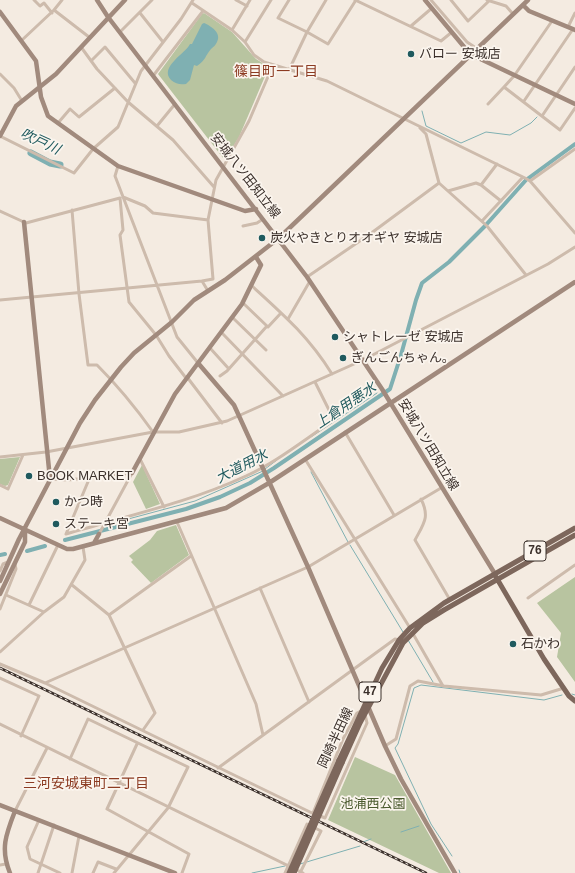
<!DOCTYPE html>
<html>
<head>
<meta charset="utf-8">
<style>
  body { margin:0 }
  canvas { display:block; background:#f4ebe1 }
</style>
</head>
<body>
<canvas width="575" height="873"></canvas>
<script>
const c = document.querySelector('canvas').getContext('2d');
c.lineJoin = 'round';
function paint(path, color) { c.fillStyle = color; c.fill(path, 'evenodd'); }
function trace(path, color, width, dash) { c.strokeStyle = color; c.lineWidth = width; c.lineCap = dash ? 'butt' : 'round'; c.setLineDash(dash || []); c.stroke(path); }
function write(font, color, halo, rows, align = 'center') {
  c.font = font + ' Helvetica,"Noto Sans JP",sans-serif'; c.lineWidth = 3.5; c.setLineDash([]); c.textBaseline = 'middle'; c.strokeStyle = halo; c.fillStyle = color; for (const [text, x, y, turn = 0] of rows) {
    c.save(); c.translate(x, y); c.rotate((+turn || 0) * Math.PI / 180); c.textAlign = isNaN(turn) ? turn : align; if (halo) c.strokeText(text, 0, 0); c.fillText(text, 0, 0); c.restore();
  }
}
paint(new Path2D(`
  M204,13L232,32L256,59L269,67L239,137L226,158H223L158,74L202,14Z
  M20,457L8,485L5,486L0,484V459Z
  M142,465L160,504L146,509L133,482Z
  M176,525L189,555L151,583L131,562L133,560L129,556L150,540L157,531Z
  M575,577V682L557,657L561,633L537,603Z
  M355,757L395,775L451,873H439L328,820Z`), '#b8c4a0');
paint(new Path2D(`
  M204,23C211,26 222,33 217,42C216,45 213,47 211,49C205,56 206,60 197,66L194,65L190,80L186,84C180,85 176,84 171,80C159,67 185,54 190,44H192L202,24Z`), '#7fb0b2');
trace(new Path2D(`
  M422,111L426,126L461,143L486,132L510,135L531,123L537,117
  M311,437L377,393
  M265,469L277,460
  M311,472L348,542
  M106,525L195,501L263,471
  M350,545L403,632
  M408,640L433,682
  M572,694L575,695
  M401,832L419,826
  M363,842L371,839
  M452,856L431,824L395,748L398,744L414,688L421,685L544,700L562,695
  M300,864L360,846
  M459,870L460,873
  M252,873L285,866`), '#7fb0b2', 1);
trace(new Path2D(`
  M65,540L186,509L220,497L250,483L274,468L390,389L401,355L416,300L422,283L449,262L485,226L526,180L575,144
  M27,551L45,546
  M0,555L5,554`), '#7fb0b2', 4);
trace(new Path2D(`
  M31,153L50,163L60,165`), '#7fb0b2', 7);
trace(new Path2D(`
  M34,0L40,6L44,3L52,13
  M236,0L247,6
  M289,0L278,18L307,32L326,0
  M355,0L441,41L452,32
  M431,0L467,42L476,48
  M451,0L468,21L489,1
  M487,0L506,6L513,14
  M192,3L232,30L245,42L254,55L264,62L327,81L525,178L530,181L575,233
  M54,10L89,37
  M140,13L163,42
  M552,21L514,76L504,87L560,130L575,108
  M411,26L432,8
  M568,27L575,13
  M232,30L250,0
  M120,32L152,0
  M21,41L54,10L62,0
  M245,42L271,0
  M81,47L97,69L128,102L173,140L214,187
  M91,61L105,47L135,83
  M289,70L307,32L328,44L356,0
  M0,74L14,88L22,101
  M153,76L203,11
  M524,101L573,29
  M488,104L504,87
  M542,116L575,67
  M58,123L70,109L79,117L115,88
  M157,126L175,104
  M420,128L426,134L439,183L487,226L526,275
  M0,136L74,173L93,149L118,127L141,71L181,19L193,0
  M118,166L115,176L177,337L198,363
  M530,181L575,149
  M481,185L501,201
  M448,191L476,183L481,185L497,164
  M123,197L145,206L153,213L208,220
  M72,210L79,294L88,365H97C118,386 136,408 153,432
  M0,211L26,223L120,198L123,230L120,235L129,302L156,335L169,356L186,378
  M482,221L523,177
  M243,226L257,223L263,219
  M307,277L370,234L439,183
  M202,281L213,279L208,220L216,180L249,121L273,65
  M252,286C284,315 309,337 332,374
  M0,300L202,281L208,291
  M243,303L268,327L281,313
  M233,318L266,350
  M288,319L310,281
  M222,333L283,396
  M210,348L229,369
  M220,376L227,371L267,326
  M187,377L222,423
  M345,432L394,515
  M0,457L46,452L153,432H179L227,421L363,360L548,264L575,247
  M140,459L164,507
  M305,459L410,628
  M90,477L66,534C126,516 188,503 246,476C277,462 305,439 334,420L315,382
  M50,479L68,480L132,473
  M0,485L8,489L23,455
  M421,499C430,517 424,523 415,540L450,600
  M177,522L256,704L263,735
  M99,534L132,473
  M0,571L3,564L8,562
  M72,585L109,615L155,713L143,730
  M260,588L309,702
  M6,595L44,612
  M528,598L575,565
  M29,605L58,545
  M0,609L16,569L15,564
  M109,615L191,556
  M412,632L443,686
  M0,652L44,612L64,597L85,560L83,547
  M0,664L45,683L312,813
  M0,678L39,696L21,736
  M45,683L308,567L441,488
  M0,724L303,873
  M137,744L107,809L189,854L182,873
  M385,746L396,739L410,686L418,681L444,686L541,695L564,688
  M70,759L88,719L188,767L168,808L114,873
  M218,768L395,639L399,640
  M15,811L47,748
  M313,813L343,739L357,713L361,711
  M318,815L325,818L367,723L365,714
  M39,820L27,847L30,859L60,873
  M0,865L6,864
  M38,873L54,825
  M72,873L79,836
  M93,873L98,862L116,869
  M285,873L307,824L321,831L300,873`), '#cdbbac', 3);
trace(new Path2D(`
  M97,0L108,17L307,277L382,389L495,574
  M425,0L470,54L575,104
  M523,5L529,11L575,30
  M0,12L36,61L41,97L48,116L118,166L245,211L256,209
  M0,136L16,106L56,74L125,0
  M24,222L50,479
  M198,363L234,405L308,567L385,746L401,779L455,873
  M132,473L175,394L242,304L261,265L256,257
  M0,518L67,549H73L226,508L269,483L575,282
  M94,543L99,534
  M0,581L19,539L80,423L95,400L121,367L134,353L172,322L194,300L225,280L279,238L528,0
  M0,594L25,542V531
  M0,805L175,873
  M10,873C0,849 6,834 15,811`), '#a18a7d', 4.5);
trace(new Path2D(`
  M496,577L544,659L569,696L575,701
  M339,760L382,668L399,640L410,628L444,603L575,528
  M342,763L360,723L403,643L423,623L444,610L575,535`), '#7d675c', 5);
const rail = new Path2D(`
  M0,668L426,873`);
trace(rail, '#3b302b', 2.5);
trace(rail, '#fbf5ee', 1, [3]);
trace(new Path2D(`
  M289,873L339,760
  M294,873L342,763`), '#7d675c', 5);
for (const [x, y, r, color] of [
  [411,54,4,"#1f5a5e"],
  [262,238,4,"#1f5a5e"],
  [335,337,4,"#1f5a5e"],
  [343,358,4,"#1f5a5e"],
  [29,476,4,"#1f5a5e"],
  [56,502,4,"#1f5a5e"],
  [56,524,4,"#1f5a5e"],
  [513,644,4,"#1f5a5e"]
]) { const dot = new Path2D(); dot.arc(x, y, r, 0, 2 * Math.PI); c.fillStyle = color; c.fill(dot); trace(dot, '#fbf5ee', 1.5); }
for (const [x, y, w] of [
  [535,551,22],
  [370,692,22]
]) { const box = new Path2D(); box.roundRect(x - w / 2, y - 10, w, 20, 3); c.fillStyle = '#fbf5ee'; c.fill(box); trace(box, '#3b302b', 1); }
write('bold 12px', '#3b302b', null, [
  ["76",535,551],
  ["47",370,692]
]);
write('13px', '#3b302b', '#fbf5ee', [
  ["バロー 安城店",419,54],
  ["炭火やきとりオオギヤ 安城店",270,238],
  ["シャトレーゼ 安城店",343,337],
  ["ぎんごんちゃん。",351,358],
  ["BOOK MARKET",37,476],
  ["かつ時",64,502],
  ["ステーキ宮",64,524],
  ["石かわ",521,644]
], 'left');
write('13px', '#3b302b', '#fbf5ee', [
  ["安城八ツ田知立線",245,176,52],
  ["安城八ツ田知立線",428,445,59],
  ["岡崎半田線",336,738,-65]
]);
write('13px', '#4a5a2e', '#fbf5ee', [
  ["池浦西公園",373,804]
]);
write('14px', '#8c3b22', '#fbf5ee', [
  ["篠目町一丁目",276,72],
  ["三河安城東町二丁目",86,784]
]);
write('italic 14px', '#1f5a5e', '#fbf5ee', [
  ["吹戸川",40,142,25],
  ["上倉用悪水",346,406,-34],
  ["大道用水",242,467,-27]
]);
</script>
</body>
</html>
